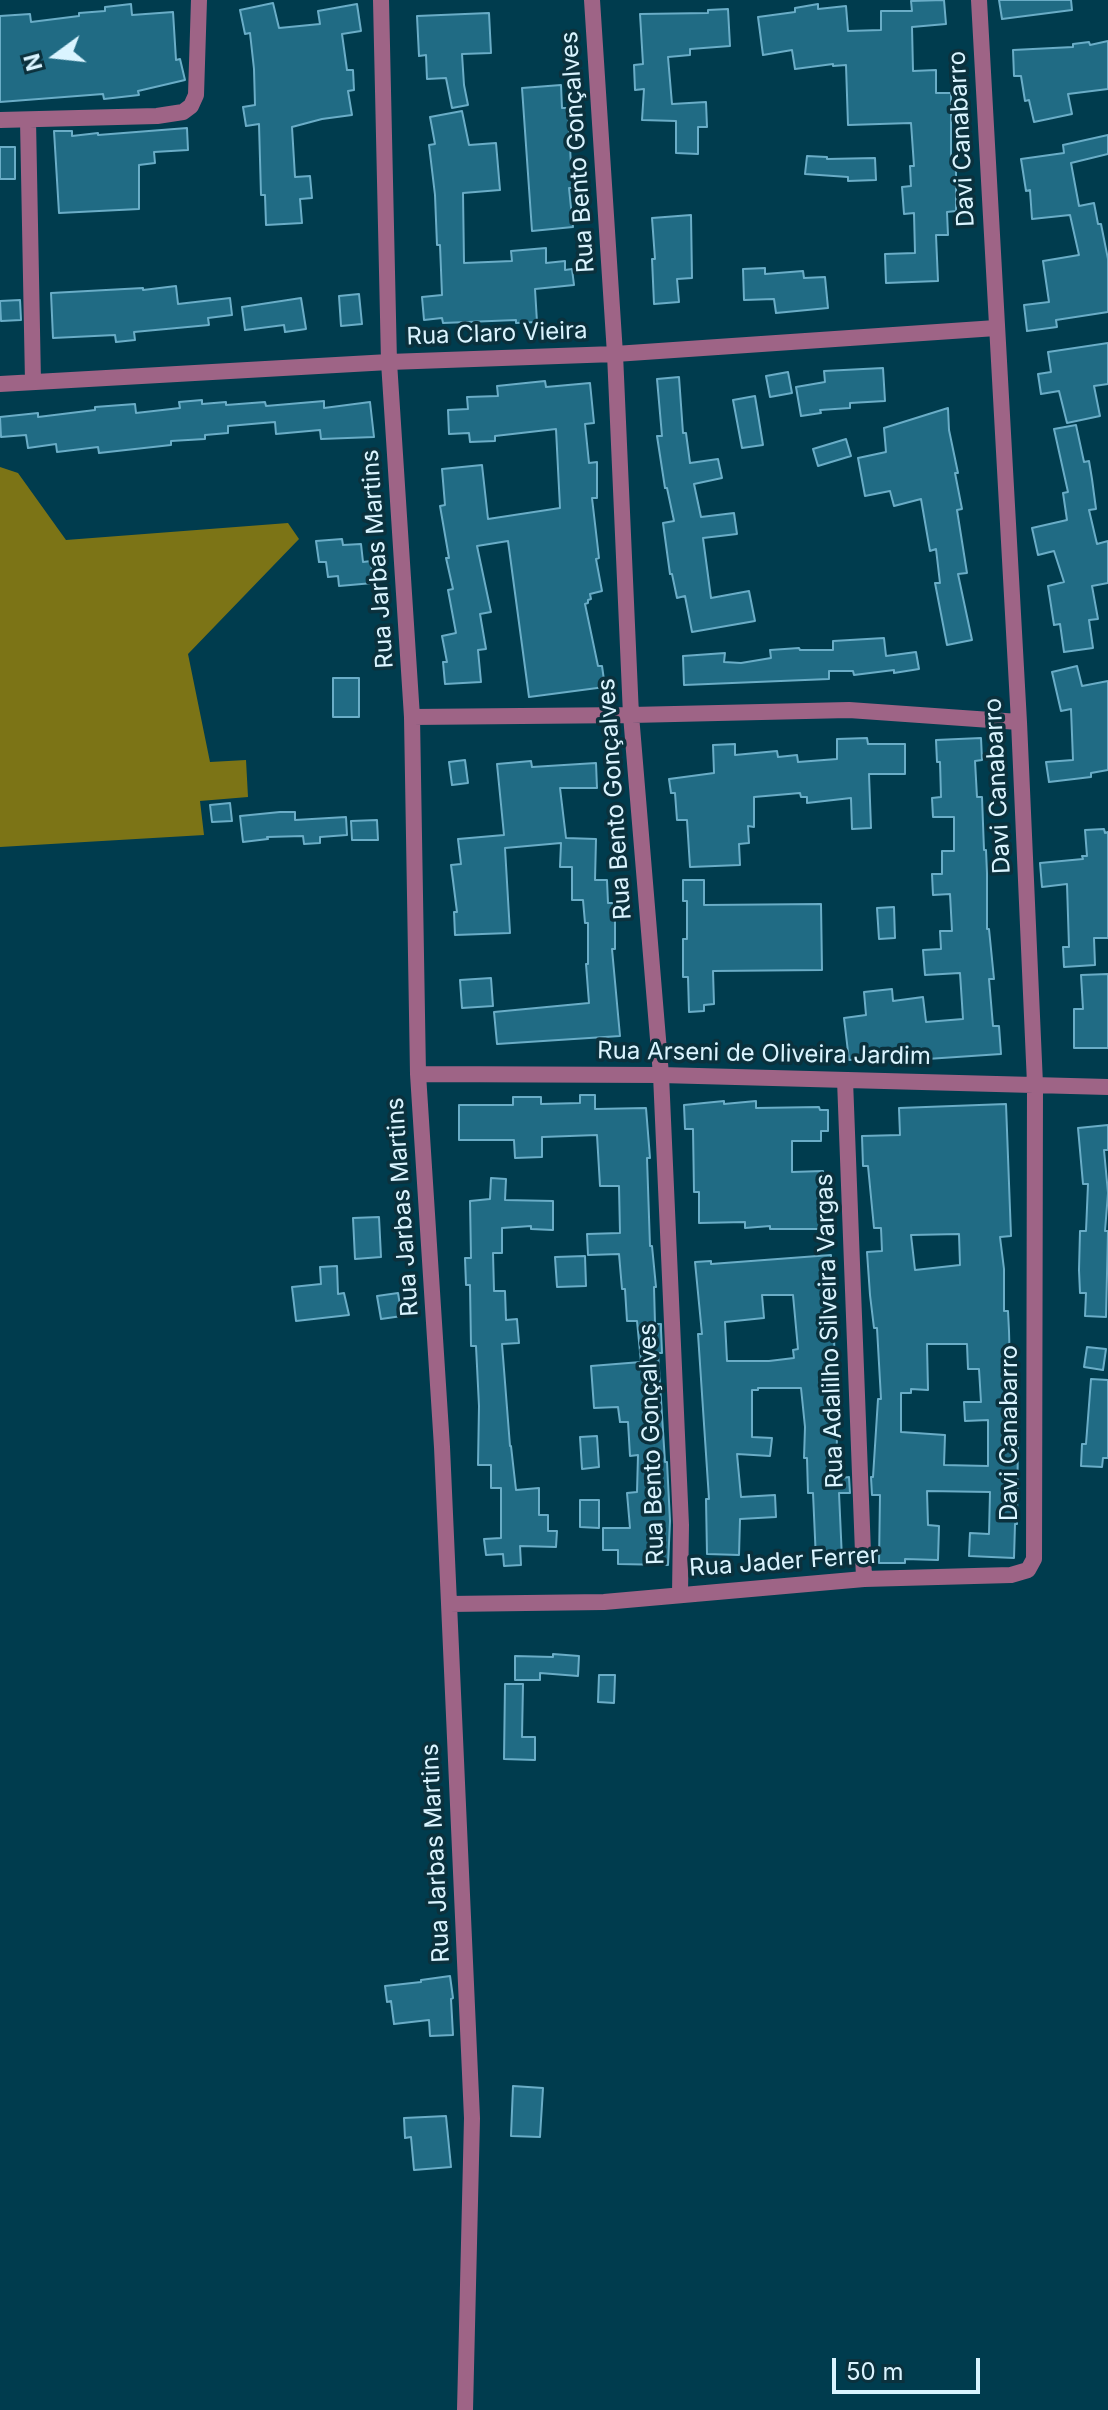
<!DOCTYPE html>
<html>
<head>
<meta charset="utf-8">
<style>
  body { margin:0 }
  #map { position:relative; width:1108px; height:2410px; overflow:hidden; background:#003c4e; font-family:Inter,sans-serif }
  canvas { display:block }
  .north { position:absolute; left:16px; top:16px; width:80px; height:80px; -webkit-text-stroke:6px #0b313d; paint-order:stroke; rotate:255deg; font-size:22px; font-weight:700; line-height:32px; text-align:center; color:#daf4ff }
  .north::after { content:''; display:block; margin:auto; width:28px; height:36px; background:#daf4ff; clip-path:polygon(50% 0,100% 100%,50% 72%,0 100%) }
  .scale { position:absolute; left:832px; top:2358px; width:148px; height:36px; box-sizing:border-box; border:4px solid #daf4ff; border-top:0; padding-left:10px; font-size:24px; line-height:28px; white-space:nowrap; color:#daf4ff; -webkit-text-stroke:6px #0b313d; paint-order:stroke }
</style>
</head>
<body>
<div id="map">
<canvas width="1108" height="2410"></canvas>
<div class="north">N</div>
<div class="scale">50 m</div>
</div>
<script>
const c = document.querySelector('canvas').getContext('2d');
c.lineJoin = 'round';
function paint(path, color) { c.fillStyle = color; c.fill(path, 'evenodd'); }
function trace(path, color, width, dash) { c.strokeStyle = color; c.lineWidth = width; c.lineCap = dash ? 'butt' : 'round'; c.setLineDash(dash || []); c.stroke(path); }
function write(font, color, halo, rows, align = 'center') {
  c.font = font + ' Inter,sans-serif'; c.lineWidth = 7; c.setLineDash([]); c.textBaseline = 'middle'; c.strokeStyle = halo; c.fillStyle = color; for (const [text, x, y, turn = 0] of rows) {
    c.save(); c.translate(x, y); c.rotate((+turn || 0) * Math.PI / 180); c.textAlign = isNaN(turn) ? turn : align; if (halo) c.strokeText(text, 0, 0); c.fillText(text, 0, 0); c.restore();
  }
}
paint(new Path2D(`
  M0,467L18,473L66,540L288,523L299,539L188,654L210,762L246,760L248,797L200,801L204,835L0,847Z`), '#7c7416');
const building = new Path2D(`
  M944,0L946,24L912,27L913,71L936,70V93H951V166H956V211L947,212L948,235H936L938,281L886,283L885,254L915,253L914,213L904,214L902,187L911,186L910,166H914L911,123L848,125L846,65L833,66V64L795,69L792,50L763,55L758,17L795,12V8L818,4V9L846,6L848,31L881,30V11H912L911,1Z
  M999,0H1071L1072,10L1002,19Z
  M273,3L279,28L320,24L318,11L357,4L361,31L342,34L347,70H353L354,90L348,91L352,115L322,119L292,127L295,177L310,176L312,198L300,199L302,223L266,225L265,195H261L259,124L246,126L243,107L255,105L254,69L250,33L245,34L240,10Z
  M131,4L132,15L173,12L176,60L180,59L185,80L138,91L139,95L104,99L103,94L0,102V16L30,14L31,22L79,16V13L105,11V7Z
  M728,9L730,46L690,49V55L668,57L672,104L706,102L707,127H698V154L676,153V121L642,120L644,89L635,90L634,65L643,64L640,14L708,13V10Z
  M489,13L491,53L462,54L464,85L468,105L452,108L446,78L427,79L426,55L419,56L417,16Z
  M1108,41V89L1068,94L1072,114L1034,122L1029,100L1025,101L1021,76H1014L1013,50L1073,47V44L1089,42L1090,45Z
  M561,85L562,108H568L571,166L576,165L577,188H569L573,227L532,231L522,88Z
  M462,111L469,145L496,143L500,190L463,193L464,263L512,261L511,251L546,248V263L565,261V270L572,269L574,285L535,289L537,322L516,323V320L443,323L442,318L424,320L422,297L442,295L440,245H437L435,195L429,145L435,144L430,117Z
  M187,128L188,150L154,152L155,163L139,165V209L59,213L54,131H72V136L98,133V135Z
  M1108,135V154L1071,163L1079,206L1094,203L1098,224H1101L1108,259V312L1056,320L1057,327L1027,331L1024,305L1049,302L1043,261L1079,255L1070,215L1032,219L1030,190L1026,191L1021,159L1064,153L1063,145Z
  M0,147H15V179H0Z
  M807,156L827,157V159L875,158L876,180L848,181V177L805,174Z
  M691,215L692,278L677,279L679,302L654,304L652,259H655L652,218Z
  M765,268V274L803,271L804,278L825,277L828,308L776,313L774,299L744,300L743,269Z
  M176,286L178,304L230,298L232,315L208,318L209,325L134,332L135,340L116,342L115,335L53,338L51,293L143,288V290Z
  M359,294L362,324L341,326L339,296Z
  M301,298L306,329L285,332L284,325L245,330L242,307Z
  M20,300L21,320L1,321L0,301Z
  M1108,343V384L1094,386L1100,416L1067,423L1059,391L1041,394L1038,374L1051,372L1048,352Z
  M883,368L885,401L850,403V408L820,410L821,413L801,416L796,387L825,382L824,371Z
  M788,372L792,393L770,397L766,376Z
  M679,377L683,433H686L690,463L718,459L722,478L694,484L701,517L734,513L737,534L703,538L711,598L749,591L755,621L692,632L685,596L677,598L672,574H670L663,523L674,521L667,488H665L657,436H662L657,379Z
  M545,381L546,387L590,383L594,423L585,424L589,463L597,462V498H592L599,558L596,559L602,591L590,594L591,599L588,600V603L585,604L598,666H602L605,687L529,697L508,541L477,546L491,612L480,614L486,649L478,650L481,682L445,684L443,662H447L442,636L456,633L448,590L453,589L446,558H449L440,506L445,505L442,469L482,465L488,519L560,508L556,429L495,436V441L470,442L469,433L449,434L448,410L468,409L467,397L498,396L497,386Z
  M755,396L763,445L742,448L733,400Z
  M202,400V404L226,402V405L265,402L266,406L324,401V408L370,402L374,437L321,439L320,430L276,434L275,422L228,426V433L205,435V439L171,441V445L99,453L98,447L57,452L56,444L28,448L26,435L1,437L0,417L38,413V417L95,410V407L135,404L136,413L180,408L179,402Z
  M948,408L949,430L958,473H955L962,509L957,510L967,573L958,574L972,640L947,645L935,583H940L936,549L930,551L921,499L894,506L890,491L865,496L858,458L886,452L884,428Z
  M1076,425L1084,462L1089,461L1092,479L1096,509L1089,510L1097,544L1108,541V583L1092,586L1098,619L1089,620L1093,648L1064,652L1060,624L1054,625L1048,586L1064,582L1054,551L1038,555L1032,528L1067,520L1063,493L1068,492L1054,429Z
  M846,439L851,456L818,466L813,449Z
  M342,539L343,545L361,544L363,562L371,561L373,583L339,586L338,576L328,577L326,562H319L316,541Z
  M884,638L886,656L916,652L919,669L894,673V670L854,675L853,671H829V679L684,685L683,656L725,653L724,662L741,663L771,658L770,650L799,648L800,650H833V641Z
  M1077,666L1082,686L1108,681V770L1091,773V777L1049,782L1046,762L1073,760L1071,709L1061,711L1052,672Z
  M333,678H359V717H333Z
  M867,738L868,744H905V774H869L871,828L852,829L851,798L807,803V797H801L800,793L754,797V827L748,826L749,843L739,844L740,865L690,867L687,820H677L675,793H671L669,779L714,773L713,745L735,744V755L777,751L778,757L797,755L798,762L837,759V739Z
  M981,738L982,760L975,761L977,797H982L984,850H986L987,873V929H989L994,979H989L993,1026H999L1001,1054L927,1059V1061L900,1064L899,1054L849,1060L844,1018L866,1015L864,992L892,989L893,1001L923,997L926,1022L963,1019L960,973L925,975L923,950L941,949L940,931H952L950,894L933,895L932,874H942V851H954V817H933L932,798L941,797L940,762H937L936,740Z
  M465,760L468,783L452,785L449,762Z
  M531,761L532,767L596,763L597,788H560L566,838L596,839L595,880H607L608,903H615V949H612L620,1036L497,1044L494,1012L589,1003L586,964H588V923H585L583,900H572V867H560L561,843L505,848L510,933L455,935L454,912H457L451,865L461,864L458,839L504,835L497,764Z
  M230,803L232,821L212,822L210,805Z
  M280,812H295V820L346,817L347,835L320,837V843L304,844L303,836L267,837L268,839L243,842L240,816Z
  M377,820L378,840H352L351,821Z
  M1104,829L1105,833L1108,832V938H1094L1095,965L1064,967L1063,947H1069L1067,884L1042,887L1040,863L1083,859L1082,856H1087L1085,830Z
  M683,880H704V905L821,904L822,970L713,971L714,1004L704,1005V1011L689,1012L688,977H683V939H687V901H683Z
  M894,907L895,938L879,939L877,908Z
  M1108,974V1048H1074V1009H1083L1081,975Z
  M491,978L493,1006L462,1008L460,980Z
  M580,1095H595V1109L646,1108L650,1158H647L650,1246H652L656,1287H654L655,1324H661V1330L662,1353H658L665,1462H667L670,1521L668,1565L618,1564V1550H603V1528H630L627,1493L637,1492L638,1455L630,1456L628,1422H620L618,1407L594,1408L591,1366L641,1362L637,1321H627L625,1289H622L619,1254L588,1255L587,1234L620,1233L619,1186H600L597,1135L542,1137V1157L515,1158L514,1140H459V1105H513V1097H541V1104L580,1103Z
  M724,1101V1104L756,1101V1108L819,1107L820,1110H828V1131H821V1141H792V1172L823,1171L827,1229H770V1226L745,1228V1222L699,1223V1192H694L693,1129H685L684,1105Z
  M1006,1104L1011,1236L1000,1237L1004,1269V1311H1008L1009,1331L1010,1368H1007L1010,1435H1018L1017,1524H1015L1014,1558L969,1556L970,1533L989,1534L990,1492L927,1491L928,1525L939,1526L938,1560L905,1559V1563H879L880,1495H872L871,1477H873L878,1399H881L877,1328H874L870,1295L867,1252L882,1251L881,1228H874L868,1166H863L862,1136L900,1135L899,1108ZM959,1234L960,1265L915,1270L911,1235ZM927,1344H967L968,1369H979L981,1402H964L965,1421L988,1420V1466L944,1465L945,1435L901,1432V1393H911V1389L928,1390Z
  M1108,1125V1150H1104L1108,1193L1105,1231H1108L1106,1317L1085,1316L1086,1293H1080L1079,1270L1080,1231H1086L1088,1184H1083L1078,1128Z
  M491,1178L506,1179L505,1200L553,1201V1230L531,1229V1226L502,1228V1253H493L494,1291H505L506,1320L517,1319L519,1343L502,1344L510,1446H511L516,1490L539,1488V1515H548V1531H557L556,1547L520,1546L521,1565L504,1566L503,1554L486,1555L484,1539L501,1538V1488H491V1465H478L479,1406L476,1346H471L470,1285H466L465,1258H471L470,1201L490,1199Z
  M379,1217L381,1257L355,1259L353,1218Z
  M831,1255V1295H828L831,1335H834L835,1376H841V1392H833L837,1437L836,1468H842V1478L849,1477L850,1493H839L842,1559L816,1560L813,1493H808L807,1458H804L805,1427L801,1388H758V1390H752V1437L772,1438L770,1456L737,1454L741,1497L775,1495L776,1517L740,1519L739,1555L707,1554L706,1499H709L698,1334H702L695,1262L711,1261V1264ZM762,1295H793L798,1349L793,1350L794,1358L769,1361H727L725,1322L764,1318Z
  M585,1256L586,1286L557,1287L555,1257Z
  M337,1266L338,1294L344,1293L349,1315L296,1321L292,1287L321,1284L320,1267Z
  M398,1293L402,1316L381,1319L377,1296Z
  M1087,1347L1106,1349L1103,1370L1084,1367Z
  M1091,1379L1108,1380V1458H1103L1102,1467L1081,1466L1082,1444H1086Z
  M597,1436L599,1467L582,1469L580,1437Z
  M580,1500H599V1528L580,1527Z
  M553,1654L579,1656L578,1676L540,1673V1680H515V1656L553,1657Z
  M599,1675H615L614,1703L598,1702Z
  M505,1684H523L522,1737H535V1760L504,1759Z
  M450,1976L453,1998L451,1999L453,2035L430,2036L429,2020L394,2024L391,2001L387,2002L385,1986L421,1982V1980Z
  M513,2086L543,2088L540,2137L511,2136Z
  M446,2116L451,2167L414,2170L411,2137L405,2138L404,2118Z`);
paint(building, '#206b84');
trace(building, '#6aadc7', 2);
trace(new Path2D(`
  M381,0L389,362L412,717L418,1074L442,1447L472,2118L465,2410
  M592,0L615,354L631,715L661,1075L681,1525L680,1594
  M0,120L157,116L183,112L191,106L196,95L199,0
  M28,120L33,382
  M0,384L389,362L615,354L996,328
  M412,717L631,715L849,710L1019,722
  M418,1074L661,1075L1108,1087
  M845,1080L864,1579
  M449,1604L604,1602L864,1579L1011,1575L1028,1570L1034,1559L1035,1084L1019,722L979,0`), '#9e6486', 16);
write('24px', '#daf4ff', '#0b313d', [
  ["Davi Canabarro",962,139,-93],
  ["Rua Bento Gonçalves",578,152,-94],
  ["Rua Claro Vieira",497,334,-2],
  ["Rua Jarbas Martins",378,559,-94],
  ["Davi Canabarro",998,786,-93],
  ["Rua Bento Gonçalves",615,799,-94],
  ["Rua Arseni de Oliveira Jardim",764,1054,1],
  ["Rua Jarbas Martins",403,1207,-94],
  ["Rua Adalilho Silveira Vargas",830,1331,-92],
  ["Davi Canabarro",1010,1433,-90],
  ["Rua Bento Gonçalves",652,1444,-92],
  ["Rua Jader Ferrer",784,1562,-4],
  ["Rua Jarbas Martins",436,1853,-93]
]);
</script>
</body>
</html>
